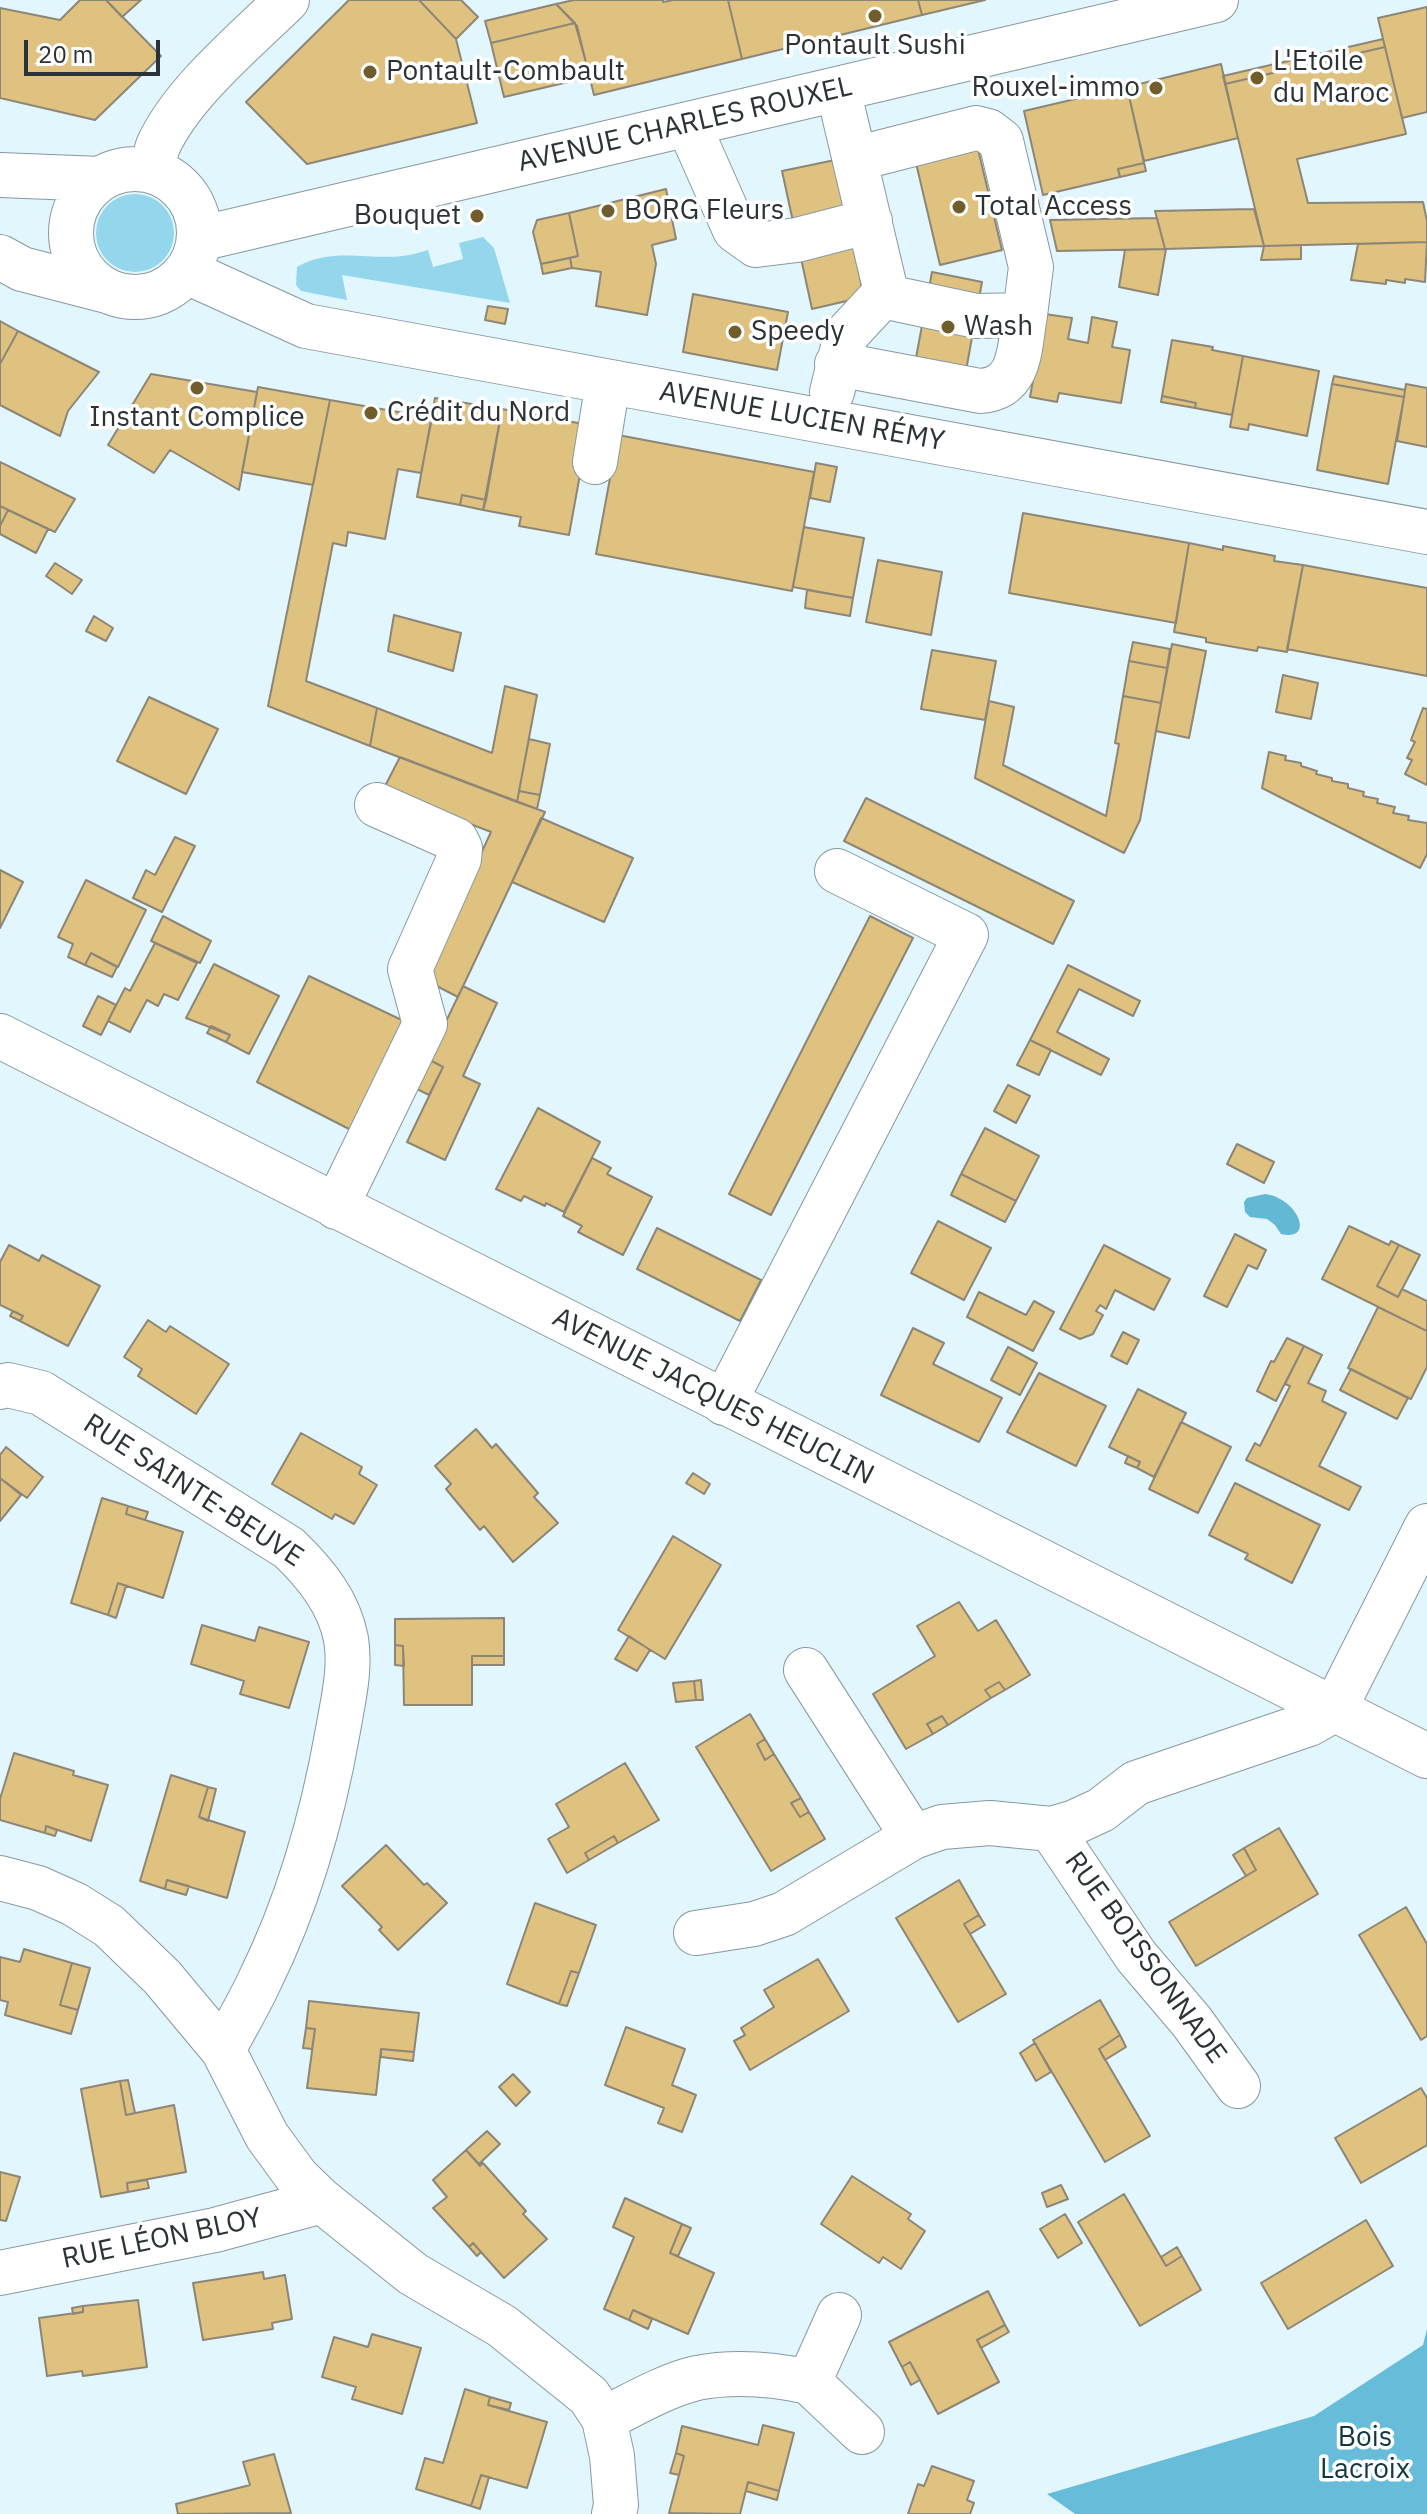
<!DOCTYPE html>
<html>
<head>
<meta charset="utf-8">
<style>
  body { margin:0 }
  #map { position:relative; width:1427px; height:2514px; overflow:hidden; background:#e2f6fd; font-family:"IBM Plex Sans",sans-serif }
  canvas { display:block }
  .scale { position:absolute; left:24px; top:40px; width:136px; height:36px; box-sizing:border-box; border:4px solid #2b3336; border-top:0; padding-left:10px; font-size:24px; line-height:28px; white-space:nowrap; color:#2b3336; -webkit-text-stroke:6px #fff; paint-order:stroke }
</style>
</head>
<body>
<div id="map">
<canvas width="1427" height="2514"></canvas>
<div class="scale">20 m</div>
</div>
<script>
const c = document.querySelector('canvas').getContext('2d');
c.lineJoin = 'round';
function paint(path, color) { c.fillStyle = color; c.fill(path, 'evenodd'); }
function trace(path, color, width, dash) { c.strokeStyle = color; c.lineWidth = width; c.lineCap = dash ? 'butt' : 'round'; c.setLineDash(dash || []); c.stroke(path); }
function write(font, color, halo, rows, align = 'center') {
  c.font = font + ' "IBM Plex Sans",sans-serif'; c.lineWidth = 7; c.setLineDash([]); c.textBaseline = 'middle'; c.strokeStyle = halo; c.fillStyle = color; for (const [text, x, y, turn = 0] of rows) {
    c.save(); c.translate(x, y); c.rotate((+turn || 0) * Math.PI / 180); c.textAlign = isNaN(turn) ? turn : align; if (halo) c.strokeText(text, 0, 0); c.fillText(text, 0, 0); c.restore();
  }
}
paint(new Path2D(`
  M96 233a39 39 0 1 1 78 0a39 39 0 1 1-78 0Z
  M483,237L494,248L510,303L342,275L347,300L301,291L296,285L297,267C331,247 367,260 403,256C412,255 420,252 428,250L433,267L463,259L459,243Z`), '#94d6ec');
paint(new Path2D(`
  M1427,2329V2514H1075L1047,2494L1314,2416L1423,2345Z`), '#67bdd9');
paint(new Path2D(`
  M1265,1194C1298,1198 1316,1242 1281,1234L1275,1225L1267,1219L1250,1217L1245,1212L1244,1202L1247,1198Z`), '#63b8d4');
const building = new Path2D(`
  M80,0H106L161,56L95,120L0,98V8L60,20Z
  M106,0H141L122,17Z
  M349,0H419L456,39L477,123L307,164L246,102Z
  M419,0H461L478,17L456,39Z
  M574,0H663V2L673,0H728L742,59L594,95L577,26L556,4Z
  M728,0H918L922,15L742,59Z
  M918,0H985L922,15Z
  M556,4L575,23L491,43L485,21Z
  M1427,7V112L1402,118L1378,18Z
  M575,23L590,77L504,97L491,43Z
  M1383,39L1385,47L1225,84L1223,76Z
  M1385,47L1406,134L1297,159L1308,203L1423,202L1427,221V242L1264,246L1225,84Z
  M1221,64L1238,138L1144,161L1127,87Z
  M1127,87L1144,163L1118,169L1120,177L1043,195L1024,111Z
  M978,149L1002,250L940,265L916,163Z
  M835,160L864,297L812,309L782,171Z
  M1144,163L1146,171L1120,177L1118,169Z
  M666,189L676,239L652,245L656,264L647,315L596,306L601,272L572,268L570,258L578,256L569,213Z
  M1254,209L1264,246L1165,249L1155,211Z
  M569,213L578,256L541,264L533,232L537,220Z
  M1157,218L1165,249L1057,251L1050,220Z
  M1427,242L1425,282L1405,279V283L1386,280V284L1351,280L1358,244Z
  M1301,245V259L1261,260L1264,246Z
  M1166,249L1158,295L1119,287L1125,250Z
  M570,258L572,268L543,274L541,264Z
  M932,272L982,282L960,404L915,363Z
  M693,294L788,312L777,370L683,352Z
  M488,306L508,309L505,324L485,320Z
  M1045,314L1072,318L1068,339L1088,343L1092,317L1117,322L1112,347L1130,350L1121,403L1059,393L1057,402L1030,397Z
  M0,321L18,331L0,364Z
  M18,331L99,372L68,411L60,436L0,405V364Z
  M1172,340L1213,347L1212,350L1243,356L1232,415L1195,408L1196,403L1162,396Z
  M1243,356L1319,371L1307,436L1249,424L1248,430L1230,427Z
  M151,374L257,392L239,490L170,450L154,473L108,445Z
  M1334,376L1405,390L1404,397L1332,384Z
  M1332,384L1404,397L1388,484L1317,470Z
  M1406,384L1427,388V447L1397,441Z
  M258,387L330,400L313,485L242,472Z
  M1162,396L1196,403L1195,408L1161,402Z
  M435,398L502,409L486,500L462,495L460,505L417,497Z
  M330,400L432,418L421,473L398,469L385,539L348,532L346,546L333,543L306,681L377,708L370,746L268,706Z
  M502,409L589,425L569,535L519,526L521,517L483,510Z
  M618,435L814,472L792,591L596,554Z
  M0,462L75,499L55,532L0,506Z
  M816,463L837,467L830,502L810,498Z
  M462,495L486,500L483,510L460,505Z
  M0,506L8,510L0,526Z
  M8,510L48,529L36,553L0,534V526Z
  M1023,513L1189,543L1176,623L1009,593Z
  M804,527L864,538L853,598L793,587Z
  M1189,543L1223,550V546L1275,556L1274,561L1303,565L1287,652L1258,647L1257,651L1206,642V638L1174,632Z
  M878,560L942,572L931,635L866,622Z
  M55,563L82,580L72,594L46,576Z
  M1303,565L1427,588V676L1287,649Z
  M807,590L853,598L850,616L805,608Z
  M394,615L461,633L453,671L388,651Z
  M94,616L113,628L106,641L86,631Z
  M1133,642L1170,649L1167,668L1129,661Z
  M1172,644L1206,651L1189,738L1156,731Z
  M932,650L996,661L985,720L921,709Z
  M1129,661L1167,668L1161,703L1123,696Z
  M1283,675L1318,683L1311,719L1276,712Z
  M505,686L537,695L517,802L370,746L377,708L492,753Z
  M1123,696L1161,703L1140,820L1124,853L975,778L989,701L1014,707L1003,765L1106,816L1119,744L1115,743Z
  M149,697L218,729L186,794L117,761Z
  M1423,708L1427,709V785L1405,774L1412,760L1407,758L1415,742L1411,740Z
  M529,739L550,744L540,795L519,791Z
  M1269,752L1286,756L1285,760L1301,763V766L1317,771L1316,774L1332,778V781L1348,784V788L1364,792L1363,796L1378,799L1377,803L1395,807L1393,813L1409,816L1408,820L1427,823V854L1420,868L1262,788Z
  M400,757L545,812L458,997L423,979L491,832L383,790Z
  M519,791L540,795L537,809L517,802Z
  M866,798L1074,901L1053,944L844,841Z
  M541,818L633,858L604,922L512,882Z
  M175,837L195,846L162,912L133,898L146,870L155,875Z
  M0,870L23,882L0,928Z
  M86,880L146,910L118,967L91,953L85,965L68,957L73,944L58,937Z
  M163,916L211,941L200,963L151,941Z
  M870,916L913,938L771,1215L729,1194Z
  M155,943L197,963L178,1000L164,994L158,1006L147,1000L130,1032L108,1021L125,988L130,991Z
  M91,953L117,967L112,977L85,965Z
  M214,964L279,996L249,1054L226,1042L230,1035L186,1018Z
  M1068,965L1140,1001L1133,1016L1079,989L1057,1032L1109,1059L1101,1075L1030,1040Z
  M309,976L408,1023L353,1131L257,1082Z
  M463,986L497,1003L463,1076L480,1084L445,1160L407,1142L443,1067L428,1059Z
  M98,996L116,1005L101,1035L83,1026Z
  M211,1026L230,1035L226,1042L207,1033Z
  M1030,1040L1051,1050L1039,1075L1017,1065Z
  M428,1059L443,1067L429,1095L415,1088Z
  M1008,1085L1030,1096L1016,1123L994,1111Z
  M538,1108L600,1142L564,1212L546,1203L545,1206L524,1196L521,1201L496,1189Z
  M985,1128L1039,1156L1016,1201L961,1174Z
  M1237,1144L1274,1162L1264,1183L1227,1164Z
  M592,1158L611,1168L607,1174L652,1197L623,1255L578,1232L582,1226L563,1216Z
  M961,1174L1016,1201L1005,1222L951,1195Z
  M938,1221L991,1248L964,1300L911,1273Z
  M1349,1226L1389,1245L1391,1241L1399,1245L1377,1286L1398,1297L1402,1289L1427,1301V1331L1322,1279Z
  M657,1228L761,1280L740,1321L637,1269Z
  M1235,1234L1266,1250L1257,1269L1248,1265L1227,1307L1204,1296Z
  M9,1245L39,1261L42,1255L100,1286L68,1346L20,1321L23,1316L0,1305V1262Z
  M1104,1245L1170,1279L1154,1310L1115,1290L1106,1309L1100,1305L1096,1311L1103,1315L1093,1334L1080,1339L1060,1329Z
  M1399,1245L1420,1255L1398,1297L1377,1286Z
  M979,1292L1026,1315L1034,1301L1054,1312L1033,1351L967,1317Z
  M1378,1307L1427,1331V1367L1411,1399L1348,1368Z
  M13,1311L23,1316L20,1321L10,1316Z
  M148,1320L166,1332L170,1326L229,1364L196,1414L138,1376L142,1369L124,1357Z
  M913,1328L944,1343L933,1364L1002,1398L979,1442L881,1395Z
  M1123,1332L1139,1340L1127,1364L1111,1356Z
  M1287,1338L1304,1346L1276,1401L1257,1391L1271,1361L1274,1362Z
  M1304,1346L1322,1355L1308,1383L1326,1391L1322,1401L1346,1413L1319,1466L1361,1487L1349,1510L1246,1460L1255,1443L1260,1446L1290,1386L1285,1384Z
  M1008,1347L1037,1363L1020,1395L991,1380Z
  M1351,1369L1408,1398L1397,1419L1340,1390Z
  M1039,1373L1106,1406L1076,1466L1007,1432Z
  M1138,1389L1186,1413L1154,1477L1137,1468L1140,1462L1109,1447Z
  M1181,1422L1231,1447L1198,1513L1149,1489Z
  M476,1429L492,1448L496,1444L538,1493L534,1497L558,1523L513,1562L484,1526L480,1530L446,1489L451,1484L435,1466Z
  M301,1433L362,1467L359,1474L377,1485L354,1524L335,1514L332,1519L272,1484Z
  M6,1447L43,1477L27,1498L0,1478V1455Z
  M1128,1456L1140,1462L1137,1468L1125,1463Z
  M693,1473L710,1484L704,1494L686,1483Z
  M0,1478L21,1495L0,1521Z
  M1235,1483L1320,1525L1292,1583L1245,1559L1248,1554L1209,1535Z
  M102,1498L128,1506L126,1514L183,1532L163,1598L118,1583L108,1615L71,1603Z
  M128,1506L148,1512L145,1520L126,1514Z
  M673,1536L721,1565L665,1659L618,1630Z
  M118,1583L126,1586L116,1618L108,1615Z
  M959,1602L978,1631L996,1620L1030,1675L1005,1690L999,1682L985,1690L991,1698L948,1725L942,1716L927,1724L933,1734L906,1749L873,1694L935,1656L917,1626Z
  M504,1618V1656H472V1705H404L403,1646L395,1645V1619Z
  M202,1625L255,1641L259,1627L309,1642L289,1708L240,1694L244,1681L191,1664Z
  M629,1636L650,1650L637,1671L615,1659Z
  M395,1645L403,1646L404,1666L395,1665Z
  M472,1656H504V1665H472Z
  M701,1680L703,1700H696L694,1681Z
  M694,1681L696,1700L676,1702L673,1683Z
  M999,1682L1005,1690L991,1698L985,1690Z
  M750,1714L765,1739L757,1744L765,1760L774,1754L801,1798L791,1803L800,1817L809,1812L825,1839L771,1871L696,1747Z
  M942,1716L948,1725L933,1734L927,1724Z
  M765,1739L774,1754L765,1760L757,1744Z
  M14,1753L74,1771L73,1775L108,1785L91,1841L46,1826L45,1833L0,1820V1799Z
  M625,1763L659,1820L618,1843L614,1836L585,1853L589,1860L567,1873L548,1839L569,1827L556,1804Z
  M171,1775L208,1787L199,1817L245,1832L227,1898L167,1880L165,1889L140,1881Z
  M208,1787L216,1789L208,1821L199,1817Z
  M801,1798L809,1812L800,1817L791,1803Z
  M46,1826L57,1830L55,1836L45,1833Z
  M1279,1828L1318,1894L1196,1966L1169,1922L1256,1870L1244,1848Z
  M614,1836L618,1843L589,1860L585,1853Z
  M386,1845L424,1885L427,1883L447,1903L398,1950L379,1930L382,1927L342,1886Z
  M1244,1848L1256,1870L1246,1876L1233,1855Z
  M167,1880L189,1886L186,1895L165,1889Z
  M959,1880L979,1915L964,1924L1006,1994L958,2022L896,1918Z
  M535,1903L596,1925L579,1973L571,1971L559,2004L507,1984Z
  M1406,1907L1427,1944V2036L1421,2040L1359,1935Z
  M979,1915L985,1925L970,1934L964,1924Z
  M24,1949L72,1963L60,2005L78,2010L71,2034L5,2015L8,2002L0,2000V1957L20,1962Z
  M818,1959L849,2011L750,2070L734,2041L745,2035L741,2028L774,2007L764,1990Z
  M72,1963L90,1968L78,2010L60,2005Z
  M571,1971L579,1973L567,2006L559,2004Z
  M1100,2000L1120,2035L1099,2049L1150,2136L1105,2162L1033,2040Z
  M309,2001L419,2013L414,2052L381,2049L376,2095L307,2088L315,2029L306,2028Z
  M626,2027L685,2049L672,2085L696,2095L682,2132L658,2123L664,2108L605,2085Z
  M306,2028L315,2029L312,2049L303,2048Z
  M1120,2035L1126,2047L1105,2060L1099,2049Z
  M1035,2043L1051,2072L1036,2081L1020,2053Z
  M381,2049L414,2052L413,2061L381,2057Z
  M513,2074L530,2092L516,2106L499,2087Z
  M128,2080L135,2113L126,2115L120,2081Z
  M120,2081L126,2115L174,2105L186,2172L127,2183L128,2192L101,2197L81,2089Z
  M1421,2088L1427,2098V2145L1361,2183L1335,2138Z
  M487,2131L500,2144L479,2164L466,2150Z
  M466,2150L480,2166L483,2163L526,2211L523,2214L547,2239L504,2278L473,2243L469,2247L433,2208L447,2197L433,2180Z
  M0,2172L20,2177L6,2221L0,2220Z
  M852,2176L911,2214L908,2219L925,2231L901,2269L883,2257L879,2263L821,2224Z
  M147,2180L149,2188L128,2192L127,2183Z
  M1061,2185L1068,2199L1047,2207L1042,2193Z
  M1124,2194L1166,2266L1182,2256L1201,2290L1140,2326L1078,2222Z
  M625,2198L682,2224L670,2253L714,2273L688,2334L633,2310L629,2320L604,2309L634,2237L613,2227Z
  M1065,2214L1082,2243L1058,2258L1040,2229Z
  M1366,2220L1393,2266L1288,2329L1261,2283Z
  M682,2224L691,2228L678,2256L670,2253Z
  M473,2243L481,2252L477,2256L469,2247Z
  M1177,2247L1182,2256L1166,2266L1161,2257Z
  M263,2272L264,2279L285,2275L292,2319L272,2323L273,2329L203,2340L193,2283Z
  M988,2291L1005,2325L977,2340L999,2382L938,2414L910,2362L902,2367L889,2342Z
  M138,2300L147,2367L83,2376L82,2371L47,2376L39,2318L83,2312V2306Z
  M83,2306V2312L73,2314L72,2308Z
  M633,2310L652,2319L648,2329L629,2320Z
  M1005,2325L1009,2332L981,2348L977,2340Z
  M372,2334L421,2348L402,2414L352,2399L356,2387L322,2377L334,2337L368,2347Z
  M910,2362L920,2380L911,2385L902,2367Z
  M465,2389L490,2397L488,2405L547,2422L527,2488L481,2475L471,2506L416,2489L425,2458L443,2463Z
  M490,2397L511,2403L509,2410L488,2405Z
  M763,2425L794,2433L779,2491L748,2482L740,2514L669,2513L684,2456L676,2453L682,2426L758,2445Z
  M676,2453L684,2456L679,2475L670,2473Z
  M274,2454L291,2513L178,2514L176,2504L250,2485L243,2462Z
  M932,2466L974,2481L967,2500L974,2503L970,2514H908L918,2484L924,2486Z
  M481,2475L489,2477L480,2509L471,2506Z
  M748,2482L779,2491L777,2500L746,2491Z`);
paint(building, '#dfc27f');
trace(building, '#8d8677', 2);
const minor = new Path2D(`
  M838,89L886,292L892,298L976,316L1025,315L1031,267L1001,141L988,131L976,128L855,159
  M688,124L735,230L756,245L797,240L870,221
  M71 233a64 64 0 1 1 128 0a64 64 0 1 1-128 0Z
  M152,171C154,163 155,154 158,146C182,93 245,41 287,0
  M0,175L100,179
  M199,239L1216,0
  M0,257L22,269L107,291
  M187,272L306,326L1427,532
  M837,364L980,391C1022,388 1019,348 1025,315
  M832,392L846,335L886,292
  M595,462L608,382
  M0,1036L1427,1756
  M336,1207L425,1024L410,969L459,859L460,848L456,840L377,805
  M0,1387L8,1385L41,1393L289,1548C315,1573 339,1602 346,1639C351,1669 343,1701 338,1730C323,1815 298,1903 260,1980C249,2004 235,2027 223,2050
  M724,1403L966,935L837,871
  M806,1670L913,1837
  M1334,1710L1427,1526
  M1051,1829L1136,1956L1192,2022L1238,2086
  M0,1878L38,1888L74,1904L109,1926L162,1977L223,2050L267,2136L297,2177L322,2201L413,2274L502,2326L589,2396L604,2419L612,2456L616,2505L614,2514
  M696,1933L754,1924L784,1914L913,1837L942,1827L990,1823L1051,1829L1075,1822L1101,1810L1136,1783L1309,1724L1334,1710
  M0,2273L215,2230L322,2201
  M839,2315L809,2382L862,2432
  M604,2419C632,2405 666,2385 697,2378C734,2371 772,2374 809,2382`);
trace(minor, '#8799a0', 46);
trace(minor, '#fff', 44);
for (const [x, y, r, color] of [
  [875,16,8,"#715d2c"],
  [370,72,8,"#715d2c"],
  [1257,78,8,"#715d2c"],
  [1156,88,8,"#715d2c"],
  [959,207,8,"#715d2c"],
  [608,211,8,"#715d2c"],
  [477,216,8,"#715d2c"],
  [948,327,8,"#715d2c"],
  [735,332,8,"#715d2c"],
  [197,388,8,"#715d2c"],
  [371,413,8,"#715d2c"]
]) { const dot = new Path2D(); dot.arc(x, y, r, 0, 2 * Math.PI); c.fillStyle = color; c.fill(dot); trace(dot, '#fff', 3); }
write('28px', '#2b3336', '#fff', [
  ["Pontault Sushi",875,46,"center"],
  ["L'Etoile",1273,62],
  ["du Maroc",1273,94],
  ["Pontault-Combault",386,72],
  ["Rouxel-immo",1140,88,"right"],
  ["Total Access",975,207],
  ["BORG Fleurs",624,211],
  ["Bouquet",461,216,"right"],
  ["Wash",964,327],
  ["Speedy",751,332],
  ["Crédit du Nord",387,413],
  ["Instant Complice",197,418,"center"]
], 'left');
write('28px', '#2b3336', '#fff', [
  ["AVENUE CHARLES ROUXEL",685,125,-13],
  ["AVENUE LUCIEN RÉMY",802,417,10],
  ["AVENUE JACQUES HEUCLIN",713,1397,27],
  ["RUE SAINTE-BEUVE",193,1491,33],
  ["RUE BOISSONNADE",1145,1958,54],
  ["RUE LÉON BLOY",162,2239,-12]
]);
write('28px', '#103844', '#fff', [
  ["Bois",1365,2438],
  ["Lacroix",1365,2470]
]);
</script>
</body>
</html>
